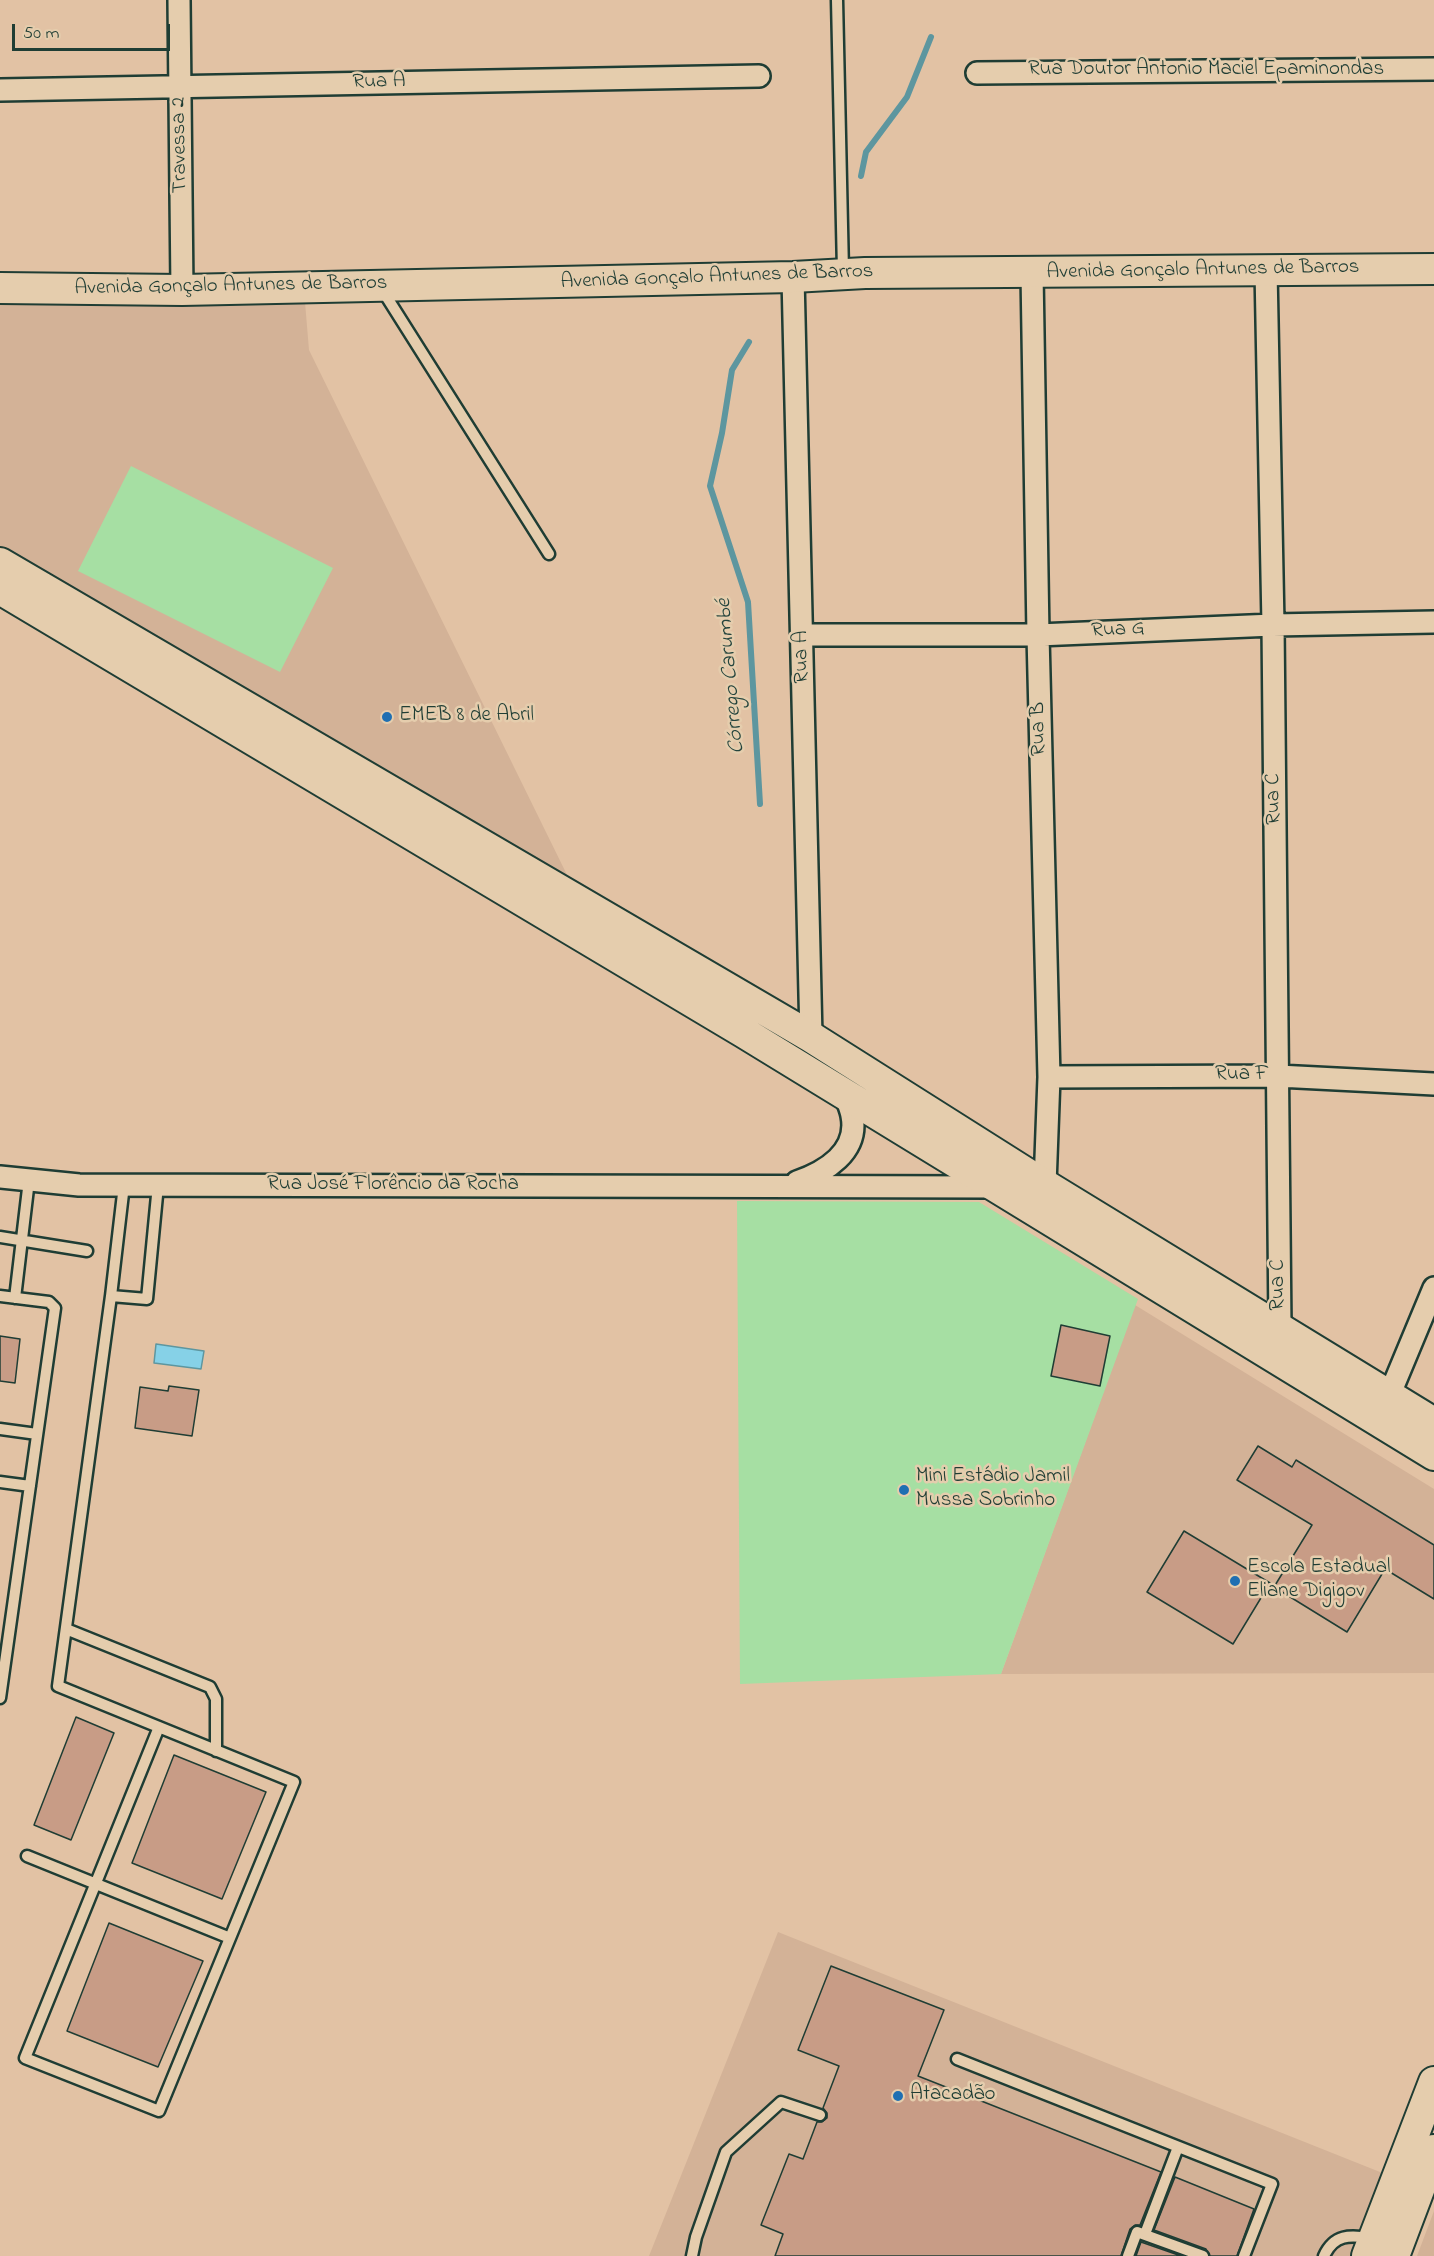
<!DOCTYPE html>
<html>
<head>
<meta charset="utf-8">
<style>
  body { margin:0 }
  #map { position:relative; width:1434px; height:2256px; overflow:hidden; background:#e2c2a4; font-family:"Indie Flower",sans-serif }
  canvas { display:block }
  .scale { position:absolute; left:12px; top:24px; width:158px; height:27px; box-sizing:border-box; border:3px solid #1f3d34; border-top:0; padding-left:8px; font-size:18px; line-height:21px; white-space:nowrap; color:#1f3d34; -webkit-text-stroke:4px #e5cdad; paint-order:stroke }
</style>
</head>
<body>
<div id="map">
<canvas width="1434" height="2256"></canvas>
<div class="scale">50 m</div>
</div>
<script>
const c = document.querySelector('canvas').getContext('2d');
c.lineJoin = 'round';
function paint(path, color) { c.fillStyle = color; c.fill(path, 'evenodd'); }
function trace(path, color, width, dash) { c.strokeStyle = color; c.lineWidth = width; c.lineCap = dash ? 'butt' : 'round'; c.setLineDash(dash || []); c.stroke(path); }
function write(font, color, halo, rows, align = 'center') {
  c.font = font + ' "Indie Flower",sans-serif'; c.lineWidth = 5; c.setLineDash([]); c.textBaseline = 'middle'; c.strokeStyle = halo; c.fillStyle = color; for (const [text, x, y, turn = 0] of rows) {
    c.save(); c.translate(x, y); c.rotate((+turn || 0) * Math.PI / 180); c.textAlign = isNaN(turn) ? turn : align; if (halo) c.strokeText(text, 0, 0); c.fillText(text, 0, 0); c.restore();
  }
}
paint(new Path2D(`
  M305,302L309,350L571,883L0,551V305Z
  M1135,1305L1434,1489V1673L1001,1674Z
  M778,1932L1385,2174L1353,2256H649Z
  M1434,2211V2256H1417Z`), '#d3b297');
paint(new Path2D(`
  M131,466L333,568L280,672L78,571Z
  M737,1201L979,1202L1138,1299L1001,1674L740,1684Z`), '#a6dfa3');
const water = new Path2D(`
  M156,1344L204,1351L201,1369L154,1363Z`);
paint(water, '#86d1e7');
trace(water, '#5d969f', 1.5);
trace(new Path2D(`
  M861,176L866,152L907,97L931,37
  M749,342L732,370L722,433L710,486L748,602L760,804`), '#5d969f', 6);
const building = new Path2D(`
  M1061,1325L1110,1336L1100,1386L1051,1376Z
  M0,1336L20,1339L15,1383L0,1381Z
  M169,1386L199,1390L192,1436L135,1428L140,1387L168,1391Z
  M1258,1446L1292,1467L1296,1460L1434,1545V1599L1385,1569L1347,1632L1274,1587L1312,1525L1237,1480Z
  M1184,1531L1270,1583L1233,1644L1147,1592Z
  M76,1717L114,1733L71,1840L34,1825Z
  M174,1755L266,1792L222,1899L132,1863Z
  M109,1923L203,1961L158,2067L67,2031Z
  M831,1966L944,2010L918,2076L1161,2172L1140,2225H1135L1130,2229L1121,2256H775L783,2234L761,2225L789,2154L803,2159L817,2122H822L827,2118V2113L823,2108L839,2066L798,2050Z
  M1175,2177L1254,2209L1237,2256H1210L1206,2249L1154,2230Z
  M1141,2242L1181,2256H1136Z`);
paint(building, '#c89c86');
trace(building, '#1f3d34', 1.5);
const service = new Path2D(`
  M837,0L843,271
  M381,288L549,554
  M124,1185L111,1296L147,1299L158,1185
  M0,1237L87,1251
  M0,1296L49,1302L55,1308L0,1698
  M111,1296L58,1686L294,1782L159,2111L25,2058L159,1727
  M15,1298L29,1180
  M0,1429L37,1434
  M0,1482L30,1486
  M66,1629L210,1687L216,1699V1751
  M27,1856L230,1938
  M957,2059L1272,2184L1244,2256
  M1145,2234L1178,2147
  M692,2256L696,2237L726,2152L781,2102L820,2115
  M1128,2256L1137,2232L1203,2256
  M1324,2256C1334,2234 1350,2235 1370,2238`);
const minor = new Path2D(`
  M179,0L182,290
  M977,73L1434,69
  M0,90L759,76
  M1266,270L1273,625L1280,1328
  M1032,273L1038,635L1049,1077L1045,1185
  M793,277L811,1037
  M802,635H1038L1273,625L1434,622
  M1049,1077L1278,1076L1434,1084
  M0,1177L79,1185L995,1187
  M797,1182C825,1172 859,1152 852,1116C851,1109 847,1101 845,1094
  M1389,1396L1434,1288`);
const secondary = new Path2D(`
  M0,288L182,290L793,277L865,273L1434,269
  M0,563L811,1037L1045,1185L1434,1423
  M0,589L743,1032L1434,1455
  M1367,2256L1434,2082
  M1394,2256L1434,2150`);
trace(service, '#1f3d34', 15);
trace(minor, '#1f3d34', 26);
trace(secondary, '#1f3d34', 34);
trace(service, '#e5cdad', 10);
trace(minor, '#e5cdad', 21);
trace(secondary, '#e5cdad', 30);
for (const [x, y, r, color] of [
  [387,717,6,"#1f6fb2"],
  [904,1490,6,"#1f6fb2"],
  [1235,1581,6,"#1f6fb2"],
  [898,2096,6,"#1f6fb2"]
]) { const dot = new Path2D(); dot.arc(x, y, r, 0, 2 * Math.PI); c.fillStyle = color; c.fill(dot); trace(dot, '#e5cdad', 2); }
write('21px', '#1f3d34', '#e5cdad', [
  ["Rua Doutor Antonio Maciel Epaminondas",1206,71],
  ["Rua A",379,83,-1],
  ["Travessa 2",181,145,-91],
  ["Avenida Gonçalo Antunes de Barros",1203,271,-1],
  ["Avenida Gonçalo Antunes de Barros",717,278,-2],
  ["Avenida Gonçalo Antunes de Barros",231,287,-1],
  ["Rua G",1118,631,-3],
  ["Rua A",803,657,-91],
  ["Rua B",1040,729,-91],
  ["Rua C",1275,799,-91],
  ["Rua F",1242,1076],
  ["Rua José Florêncio da Rocha",393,1186],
  ["Rua C",1280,1285,-90]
]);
write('21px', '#1f3d34', '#e5cdad', [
  ["EMEB 8 de Abril",399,717],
  ["Mini Estádio Jamil",916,1478],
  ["Mussa Sobrinho",916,1502],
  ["Escola Estadual",1247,1569],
  ["Eliane Digigov",1247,1593],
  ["Atacadão",910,2096]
], 'left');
write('italic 22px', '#24443d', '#e5cdad', [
  ["Córrego Carumbé",732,676,-95]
]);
</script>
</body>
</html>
